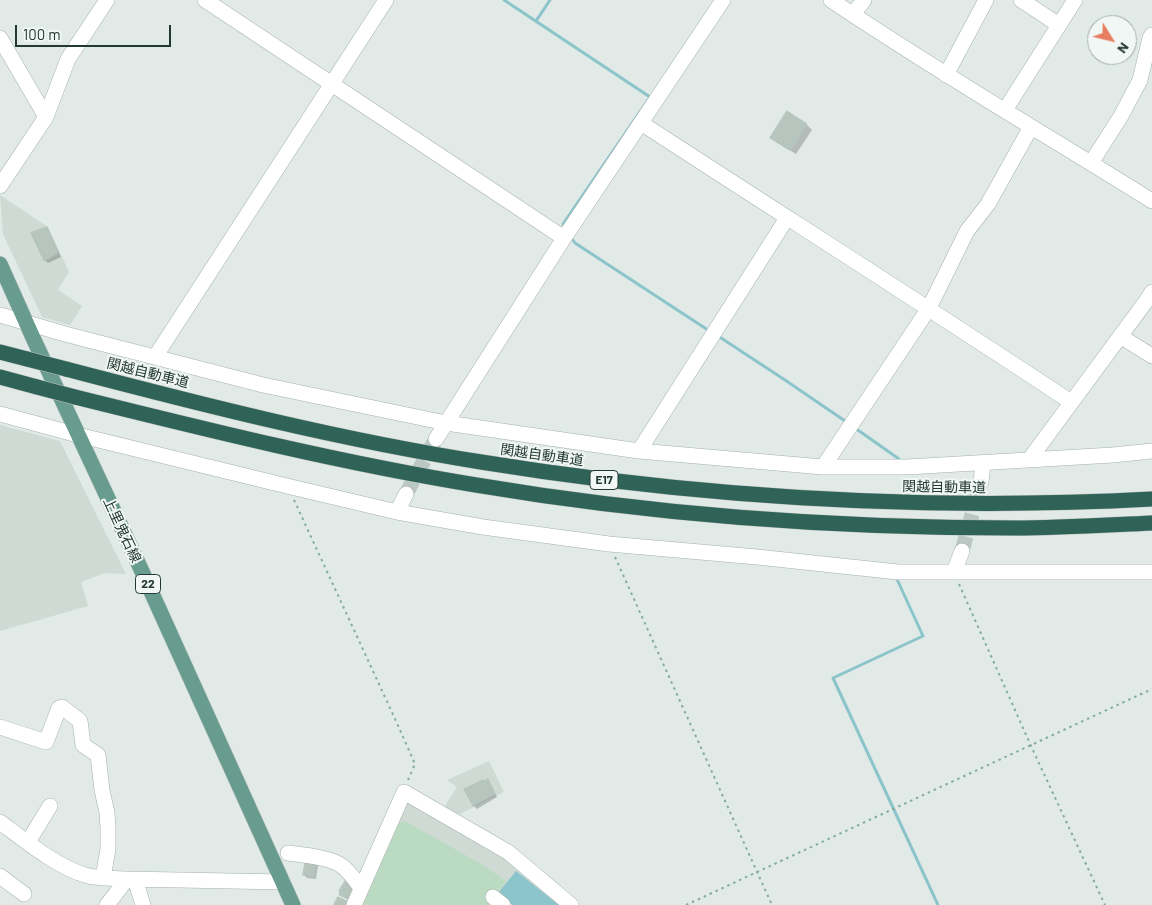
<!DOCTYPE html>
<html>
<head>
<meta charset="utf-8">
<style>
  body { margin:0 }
  #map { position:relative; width:1152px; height:905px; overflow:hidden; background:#e1eae6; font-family:Barlow,sans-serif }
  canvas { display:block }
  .north { position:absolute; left:1087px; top:15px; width:50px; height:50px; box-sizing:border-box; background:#f1f7f4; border:1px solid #9eaba6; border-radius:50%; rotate:126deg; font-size:14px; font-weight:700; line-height:20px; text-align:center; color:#223932 }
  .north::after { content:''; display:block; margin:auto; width:18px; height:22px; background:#e77e61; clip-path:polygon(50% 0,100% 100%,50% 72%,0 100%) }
  .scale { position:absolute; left:15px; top:25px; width:156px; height:22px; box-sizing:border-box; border:2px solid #223932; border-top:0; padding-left:6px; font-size:15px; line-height:18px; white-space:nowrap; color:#223932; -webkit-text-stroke:4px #f1f7f4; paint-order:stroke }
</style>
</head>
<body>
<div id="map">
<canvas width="1152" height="905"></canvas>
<div class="north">N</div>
<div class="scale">100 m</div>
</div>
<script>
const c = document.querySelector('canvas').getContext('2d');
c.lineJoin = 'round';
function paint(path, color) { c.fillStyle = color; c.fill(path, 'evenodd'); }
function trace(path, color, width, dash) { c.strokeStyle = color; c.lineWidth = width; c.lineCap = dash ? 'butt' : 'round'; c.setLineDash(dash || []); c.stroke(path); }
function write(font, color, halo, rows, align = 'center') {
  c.font = font + ' Barlow,"Noto Sans JP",sans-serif'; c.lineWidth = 4; c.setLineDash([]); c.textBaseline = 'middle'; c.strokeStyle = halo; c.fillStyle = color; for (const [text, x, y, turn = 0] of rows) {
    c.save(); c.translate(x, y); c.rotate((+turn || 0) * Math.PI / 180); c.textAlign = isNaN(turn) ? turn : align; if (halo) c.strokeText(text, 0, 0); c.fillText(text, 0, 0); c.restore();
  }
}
paint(new Path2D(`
  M0,195L48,227L69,272L58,290L82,306L70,325L42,317L3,234Z
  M0,425L60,441L126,574L104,573L81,582L88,606L0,631Z
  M489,761L504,792L456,816L443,809L457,787L447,780Z
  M404,800L496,849L565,905H358Z`), '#cfdad4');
paint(new Path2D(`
  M405,821L483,865L506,881L488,905H363L399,823Z`), '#bbdac2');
paint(new Path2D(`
  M516,871L555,902L560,905H513L498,893Z`), '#8cc4cc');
paint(new Path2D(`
  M787,113L807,125L812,130L796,154L776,142L772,137Z
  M46,228L49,231L61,257L48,263L45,260Z
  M488,781L490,784L497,797L477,809L474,806Z
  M315,862L318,865L316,879L307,878L304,875Z`), '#0003');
trace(new Path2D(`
  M504,0L650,97L563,224L565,228
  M536,21L550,0
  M570,236L575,243L711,332
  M718,336L785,380L848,423
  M855,428L899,459V462
  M896,577L923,636L833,678L938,905`), '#8cc4cc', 3);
const building = new Path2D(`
  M787,111L807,124L791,151L770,138Z
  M47,227L58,253L44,261L31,233Z
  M488,779L495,794L473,806L464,789L483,780L484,781Z
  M306,859L316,862L313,877L303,875Z
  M346,880L354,884L356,887L350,900L339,895L340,892L339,891Z
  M338,897L349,902L347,905H334Z`);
paint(building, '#b6c5be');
trace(building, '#b4c3bc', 1);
trace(new Path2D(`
  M406,494L434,442
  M962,551L981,482`), '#bbc7c2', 15, [15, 8]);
const minor = new Path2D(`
  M205,0L564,238
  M831,0C936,71 1045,134 1152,201
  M1021,0L1059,25
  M853,14L864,0
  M0,38L46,117
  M946,75L986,0
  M1005,110L1075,0
  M641,123C784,216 929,308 1071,402
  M1091,163L1121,116L1140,80L1150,38L1152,35
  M0,186L46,117L68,59L107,0
  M0,315L65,334L263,385L446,423L639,451L823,467H907L1113,455L1152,451
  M1120,336L1152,356
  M155,357L386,0
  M0,414L78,435L287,486L397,512L483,527L609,544L757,557L898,572H1152
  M436,439L564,238L723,0
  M639,451L787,218
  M1029,460L1147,300L1152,292
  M823,467L929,308L967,231L988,204L1031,127
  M981,482L983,463
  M397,512L406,494
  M954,572L962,551
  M0,727L46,742L59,708L62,707L80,721L83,745L98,755L102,790L107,813L108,828V849L103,878
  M0,822C24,840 57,867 85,875C98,879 113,878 127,879L283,882
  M28,842L50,806
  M288,853C302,855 327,857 339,864C348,869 355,880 361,888
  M0,876L24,894
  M135,879L143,905
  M493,897L503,905
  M107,905L127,879
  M354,905L404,792L508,852L571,905`);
const major = new Path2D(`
  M0,264L34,340L140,567L293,905`);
const highway = new Path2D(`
  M0,352L27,359
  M66,369C203,405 341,440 481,462C703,498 928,511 1152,499
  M0,377L37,387
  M75,397C208,430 341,463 476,485C654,515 835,528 1015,528C1061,528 1107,525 1152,523`);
trace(minor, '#a4b1ac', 16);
trace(major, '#bdc4c2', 16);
trace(highway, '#bdc4c2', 16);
trace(new Path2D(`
  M294,500L396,721L415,764L408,780
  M615,557L772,905
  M959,584L1031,746L1105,905
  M686,905L1152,689`), '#83ab9e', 2, [2.5, 4]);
trace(minor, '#fff', 15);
trace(major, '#689c8e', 15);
trace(highway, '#306357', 15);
const highwayBridge = new Path2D(`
  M27,359L66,369
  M37,387L75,397`);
trace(highwayBridge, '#bdc4c2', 16, []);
trace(highwayBridge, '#306357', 15);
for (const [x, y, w] of [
  [604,480,28],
  [148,584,25]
]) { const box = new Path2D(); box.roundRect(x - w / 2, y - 9.5, w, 19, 4); c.fillStyle = '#f1f7f4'; c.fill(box); trace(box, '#223932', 1); }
write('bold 12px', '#223932', null, [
  ["E17",604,480],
  ["22",148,584]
]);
write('14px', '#223932', '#f1f7f4', [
  ["関越自動車道",148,373,14],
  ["関越自動車道",542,455,8],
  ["関越自動車道",944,487,1],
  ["上里鬼石線",122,530,65]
]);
</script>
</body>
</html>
